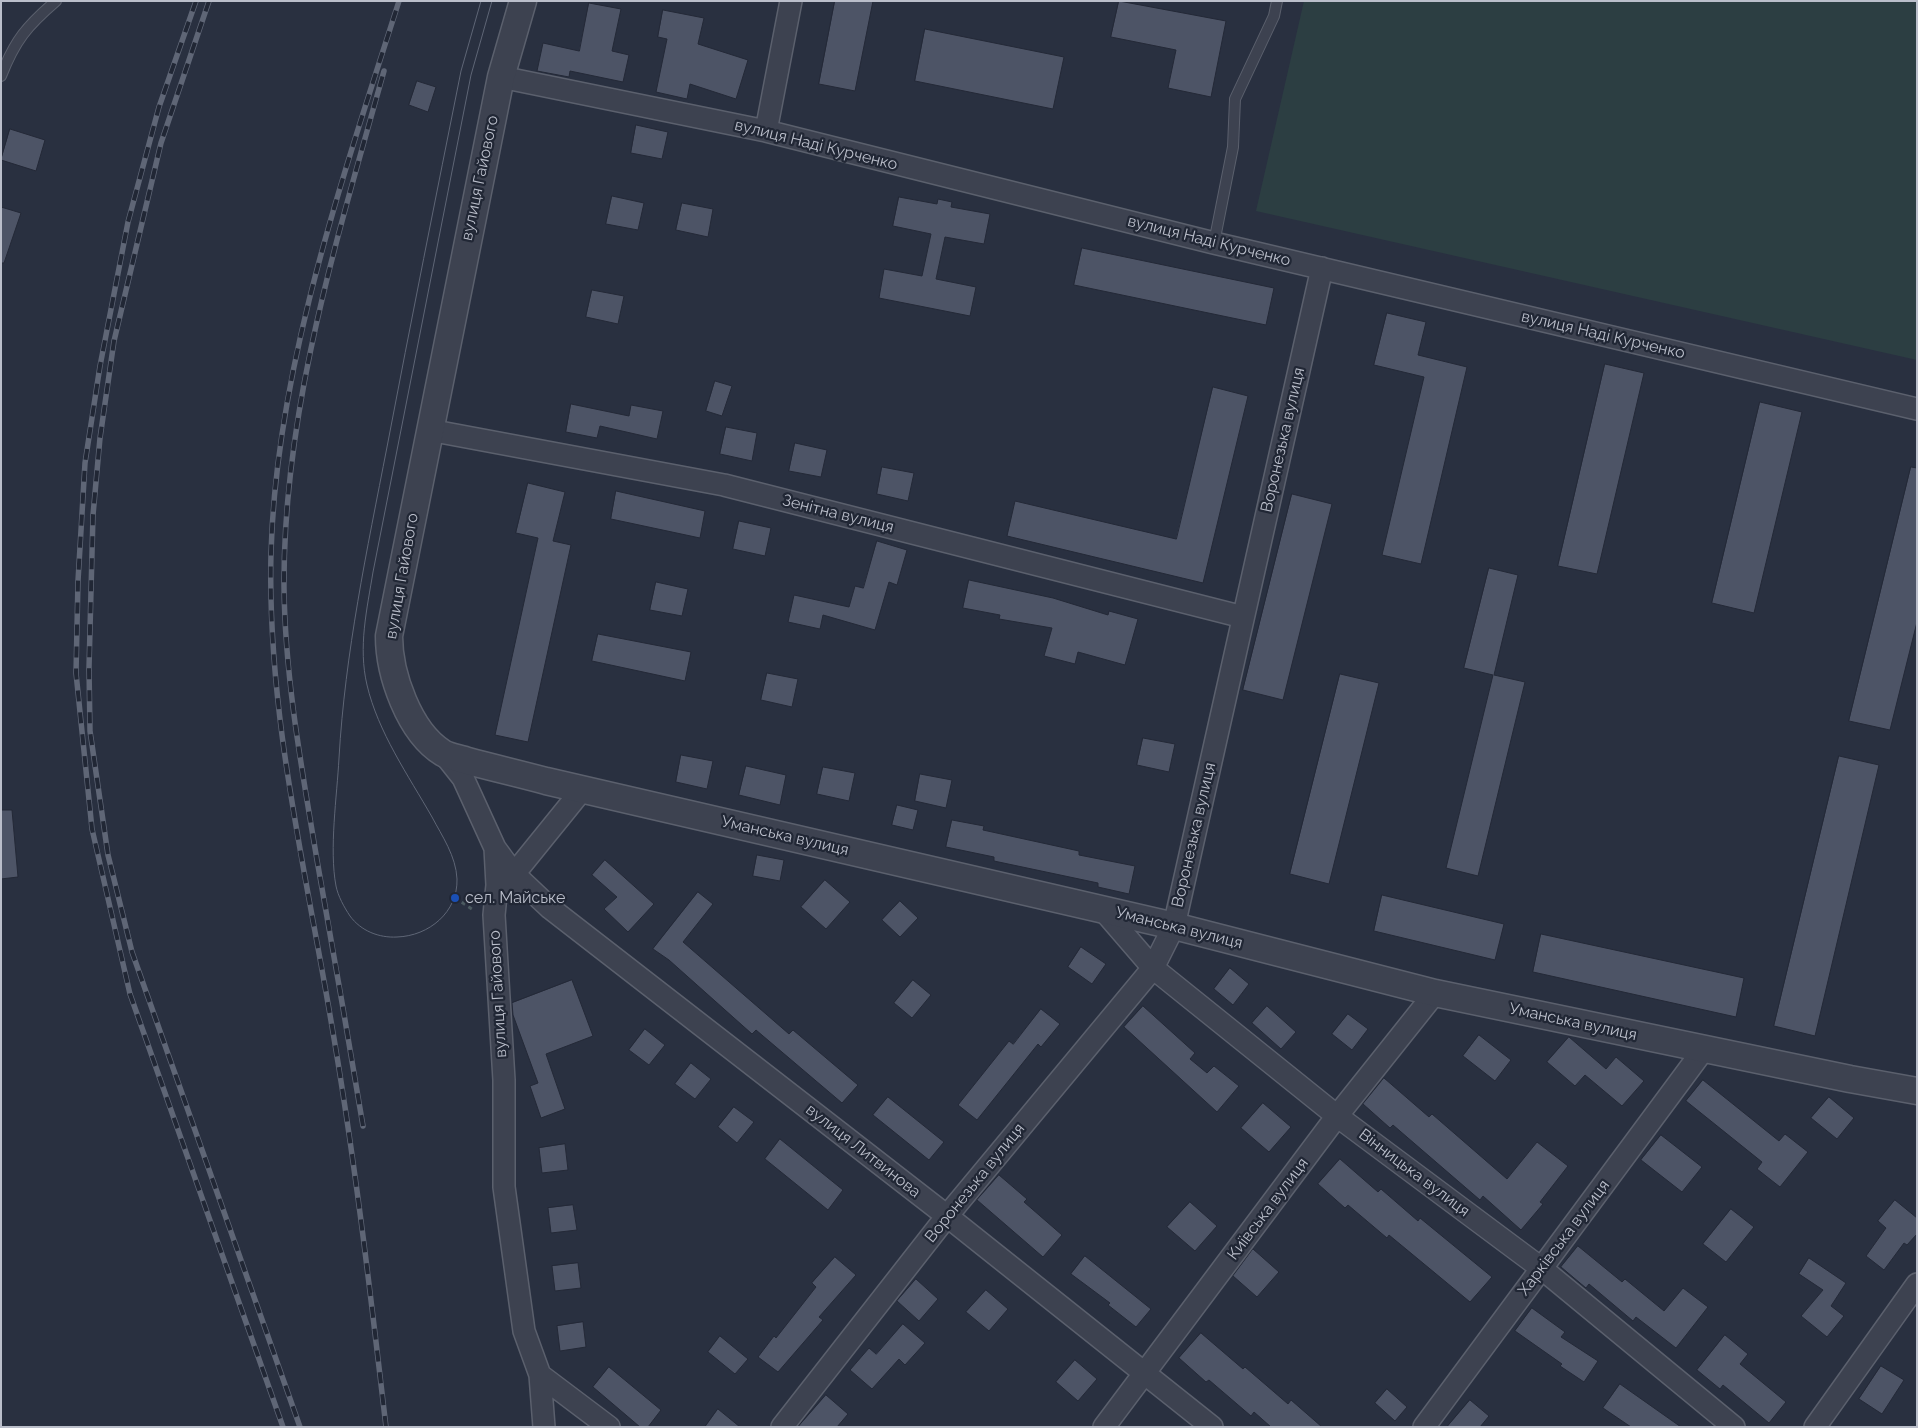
<!DOCTYPE html>
<html>
<head>
<meta charset="utf-8">
<style>
  body { margin:0 }
  #map { position:relative; width:1918px; height:1428px; overflow:hidden; background:#293040; font-family:Raleway,sans-serif }
  canvas { display:block }
  .frame { position:absolute; inset:0; border:2px solid #babeca; pointer-events:none }
</style>
</head>
<body>
<div id="map">
<canvas width="1918" height="1428"></canvas>
<div class="frame"></div>
</div>
<script>
const c = document.querySelector('canvas').getContext('2d');
c.lineJoin = 'round';
function paint(path, color) { c.fillStyle = color; c.fill(path, 'evenodd'); }
function trace(path, color, width, dash) { c.strokeStyle = color; c.lineWidth = width; c.lineCap = dash ? 'butt' : 'round'; c.setLineDash(dash || []); c.stroke(path); }
function write(font, color, halo, rows, align = 'center') {
  c.font = font + ' Raleway,sans-serif'; c.lineWidth = 4.5; c.setLineDash([]); c.textBaseline = 'middle'; c.strokeStyle = halo; c.fillStyle = color; for (const [text, x, y, turn = 0] of rows) {
    c.save(); c.translate(x, y); c.rotate((+turn || 0) * Math.PI / 180); c.textAlign = isNaN(turn) ? turn : align; if (halo) c.strokeText(text, 0, 0); c.fillText(text, 0, 0); c.restore();
  }
}
paint(new Path2D(`
  M1304,1H1917V360L1256,211Z`), '#2c3e42');
const building = new Path2D(`
  M835,1H873L855,91L819,84Z
  M1119,1L1226,21L1211,97L1168,88L1176,50L1111,37Z
  M589,3L621,9L612,51L629,55L623,82L570,71L569,77L537,71L543,43L579,51Z
  M663,10L704,18L698,44L748,60L736,99L690,84L687,99L656,92L667,39L658,37Z
  M925,29L1064,57L1053,109L915,81Z
  M417,81L436,87L428,112L409,105Z
  M636,125L668,132L662,159L631,153Z
  M10,129L45,140L36,171L1,160Z
  M612,196L644,203L638,230L606,224Z
  M899,197L937,204L938,199L952,202L951,207L990,214L984,244L945,237L936,279L976,287L970,316L879,298L884,269L922,276L931,234L893,226Z
  M682,203L713,209L708,237L676,230Z
  M1,207L21,213L4,263H1Z
  M1082,248L1274,288L1266,325L1074,285Z
  M592,290L624,296L618,324L586,317Z
  M1387,313L1426,322L1418,355L1467,367L1421,564L1382,555L1424,377L1374,365Z
  M1605,364L1644,373L1597,574L1558,566Z
  M715,381L732,386L722,416L706,411Z
  M1213,387L1248,396L1203,583L1007,536L1015,501L1176,539Z
  M1760,402L1802,412L1754,613L1712,603Z
  M571,404L629,416L631,405L663,411L657,439L600,426L597,438L566,432Z
  M726,427L757,433L752,461L720,454Z
  M795,443L827,450L821,477L789,471Z
  M882,467L914,473L908,501L877,494Z
  M1911,467L1917,468V622L1890,730L1849,721Z
  M528,483L565,492L553,541L571,545L528,742L495,735L538,538L516,533Z
  M616,491L705,511L700,538L611,519Z
  M1292,494L1332,504L1283,700L1243,690Z
  M739,521L771,528L765,556L733,549Z
  M877,541L907,550L897,585L889,582L875,630L823,615L820,629L788,622L794,595L849,607L855,586L863,588Z
  M1489,568L1518,575L1494,675L1525,682L1478,876L1446,868L1493,675L1464,668Z
  M969,580L1053,598L1108,615L1109,611L1138,619L1125,665L1078,652L1075,664L1044,656L1052,628L999,619L1000,615L963,608Z
  M656,582L688,589L682,616L650,610Z
  M598,634L691,652L685,681L592,661Z
  M767,673L798,679L792,707L761,700Z
  M1340,674L1379,683L1329,884L1290,874Z
  M1143,738L1175,744L1169,772L1137,765Z
  M681,755L713,761L707,789L676,782Z
  M1839,756L1879,765L1815,1036L1774,1026Z
  M746,766L786,775L780,805L739,795Z
  M823,767L855,773L849,801L817,794Z
  M920,774L952,780L946,808L915,801Z
  M897,805L918,810L913,830L892,825Z
  M1,810H12L18,877L1,879Z
  M952,820L984,826L983,830L1079,851V855L1135,866L1129,894L1098,887V883L994,861V857L946,847Z
  M757,855L784,860L780,881L753,876Z
  M605,860L654,904L628,932L604,909L617,897L592,875Z
  M825,880L850,902L826,929L801,907Z
  M698,892L713,904L683,942L789,1034L793,1030L858,1085L842,1103L756,1030L752,1034L669,960L653,949Z
  M1382,895L1504,924L1495,960L1374,931Z
  M900,901L918,918L900,937L882,920Z
  M1541,934L1744,978L1736,1017L1533,972Z
  M1081,947L1106,964L1092,984L1068,967Z
  M1230,968L1249,984L1233,1005L1214,989Z
  M572,980L593,1036L546,1054L565,1109L541,1118L530,1086L538,1083L513,1015L512,1003Z
  M913,980L931,995L912,1018L894,1003Z
  M1143,1006L1195,1053L1190,1059L1207,1073L1214,1066L1239,1086L1217,1112L1124,1027Z
  M1267,1006L1296,1032L1281,1049L1252,1023Z
  M1041,1009L1060,1024L1041,1047L1038,1044L977,1120L958,1105L1009,1041L1013,1044Z
  M1348,1014L1368,1029L1352,1050L1332,1034Z
  M645,1029L665,1045L649,1065L629,1050Z
  M1479,1035L1511,1060L1495,1081L1463,1056Z
  M1569,1037L1606,1069L1616,1057L1644,1081L1622,1106L1585,1075L1575,1086L1547,1062Z
  M691,1063L711,1079L695,1099L675,1084Z
  M1384,1078L1429,1117L1432,1114L1507,1179L1537,1142L1568,1166L1540,1202L1543,1204L1521,1230L1483,1196L1480,1200L1393,1125L1390,1128L1363,1104Z
  M1703,1080L1779,1141L1785,1134L1808,1152L1780,1187L1757,1169L1762,1162L1686,1101Z
  M888,1097L944,1142L929,1160L873,1115Z
  M1829,1097L1854,1118L1837,1139L1811,1118Z
  M1263,1103L1291,1127L1269,1152L1241,1128Z
  M734,1107L754,1122L737,1143L718,1127Z
  M1661,1135L1702,1167L1682,1192L1641,1160Z
  M780,1139L843,1190L828,1210L765,1159Z
  M565,1144L568,1170L542,1173L539,1148Z
  M1340,1159L1378,1192L1381,1189L1418,1221L1420,1218L1492,1277L1470,1302L1389,1235L1387,1238L1348,1205L1345,1208L1318,1184Z
  M999,1175L1027,1199L1024,1202L1062,1235L1043,1257L977,1200Z
  M1895,1200L1917,1218V1234L1907,1245L1904,1243L1884,1270L1866,1256L1886,1228L1878,1221Z
  M1190,1202L1217,1226L1195,1251L1167,1227Z
  M573,1205L577,1230L551,1233L548,1208Z
  M1731,1209L1754,1227L1726,1262L1703,1244Z
  M1578,1246L1622,1282L1625,1279L1664,1311L1683,1288L1708,1307L1676,1348L1636,1317L1633,1321L1589,1284L1586,1288L1561,1267Z
  M1253,1249L1279,1272L1257,1297L1233,1276Z
  M1085,1256L1151,1309L1136,1327L1108,1305L1110,1303L1071,1274Z
  M835,1257L856,1275L819,1317L823,1320L778,1372L758,1357L774,1336L776,1338L816,1287L812,1283Z
  M1809,1258L1846,1283L1831,1306L1844,1316L1827,1337L1801,1316L1823,1290L1799,1274Z
  M578,1263L581,1288L555,1291L552,1266Z
  M916,1279L938,1299L919,1321L897,1301Z
  M986,1290L1008,1309L989,1331L966,1312Z
  M1532,1308L1565,1332L1561,1337L1598,1361L1584,1382L1560,1366L1562,1364L1515,1331Z
  M583,1322L586,1347L560,1351L557,1326Z
  M903,1324L925,1343L905,1365L899,1359L872,1389L850,1370L869,1348L876,1354Z
  M1201,1333L1243,1369L1245,1367L1288,1404L1291,1400L1322,1427H1271L1254,1412L1251,1416L1209,1380L1206,1382L1179,1358Z
  M1725,1335L1748,1354L1740,1364L1786,1402L1769,1423L1723,1385L1720,1389L1697,1370Z
  M720,1336L748,1359L735,1374L708,1352Z
  M1075,1360L1097,1379L1078,1401L1056,1382Z
  M1881,1366L1904,1380L1882,1414L1859,1399Z
  M609,1367L661,1410L648,1427H640L593,1387Z
  M1620,1384L1681,1427H1631L1603,1408Z
  M1387,1389L1407,1407L1395,1421L1375,1403Z
  M826,1395L848,1414L837,1427H798Z
  M1470,1400L1489,1416L1480,1427H1447Z
  M718,1409L740,1427H705Z`);
paint(building, '#4d5466');
trace(building, '#242937', 1);
const service = new Path2D(`
  M1,76C15,40 27,26 56,1
  M1214,243L1233,147L1235,99L1274,16L1277,1`);
const minor = new Path2D(`
  M501,77L766,131L1214,243L1917,409
  M766,131L791,1
  M429,430L724,485L1243,617
  M444,754L463,778L495,848L497,885L494,915L504,1080V1187L524,1331L540,1375L544,1427
  M495,848L514,874L550,908L947,1216L1212,1427
  M509,885L514,874L582,790
  M1103,910L1153,968L1337,1116L1541,1268L1734,1427
  M540,1375L609,1427
  M782,1427L947,1216L1153,968L1174,926L1322,268
  M1104,1427L1337,1116L1435,993
  M1424,1427L1704,1049
  M1815,1427L1917,1284`);
const tertiary = new Path2D(`
  M523,1L501,77L389,636C389,674 409,732 443,753C450,757 460,758 468,761C494,768 520,774 546,781L1174,926L1435,993L1850,1079L1917,1091`);
trace(service, '#5b606d', 12);
trace(minor, '#5b606d', 24);
trace(tertiary, '#5b606d', 29);
trace(new Path2D(`
  M455,898L475,911`), '#4b5a60', 3, [4, 4]);
trace(service, '#3d4250', 10);
trace(minor, '#3d4250', 21);
trace(tertiary, '#3d4250', 26);
trace(new Path2D(`
  M481,1L461,71C436,196 411,321 387,447C367,550 345,653 339,758C337,796 329,849 336,886C338,896 344,907 350,916C361,931 379,938 397,937C429,936 458,912 457,879C456,856 442,836 432,817C408,775 378,732 367,685C358,647 367,609 373,572L471,75L492,1`), '#5f6676', 1);
const rail = new Path2D(`
  M196,1L159,107L128,222L100,366L85,463L78,581L76,673L92,829L130,994L283,1427
  M209,1L161,143L114,341L100,438L93,515L89,668L90,731L108,855L132,952L300,1427
  M363,1126C348,1037 333,949 317,860C302,770 285,679 284,587C283,410 337,239 384,71
  M386,1427C370,1289 354,1152 330,1015C304,863 267,709 271,553C276,368 343,177 399,1`);
trace(rail, '#5f6676', 5.5);
trace(rail, '#212735', 4, [11]);
for (const [x, y, r, color] of [
  [455,898,5,"#1a4fb4"]
]) { const dot = new Path2D(); dot.arc(x, y, r, 0, 2 * Math.PI); c.fillStyle = color; c.fill(dot); trace(dot, '#212735', 2); }
write('16px', '#babeca', '#212735', [
  ["вулиця Наді Курченко",816,145,14],
  ["вулиця Гайового",480,178,-78],
  ["вулиця Наді Курченко",1209,241,14],
  ["вулиця Наді Курченко",1603,335,13],
  ["Воронезька вулиця",1283,440,-77],
  ["Зенітна вулиця",838,514,14],
  ["вулиця Гайового",402,576,-80],
  ["Воронезька вулиця",1194,835,-77],
  ["Уманська вулиця",785,836,13],
  ["Уманська вулиця",1179,928,14],
  ["вулиця Гайового",498,994,-93],
  ["Уманська вулиця",1573,1022,12],
  ["вулиця Литвинова",863,1151,38],
  ["Вінницька вулиця",1414,1173,37],
  ["Воронезька вулиця",975,1183,-51],
  ["Київська вулиця",1268,1209,-53],
  ["Харківська вулиця",1564,1238,-53]
]);
write('16px', '#babeca', '#212735', [
  ["сел. Майське",465,898]
], 'left');
</script>
</body>
</html>
